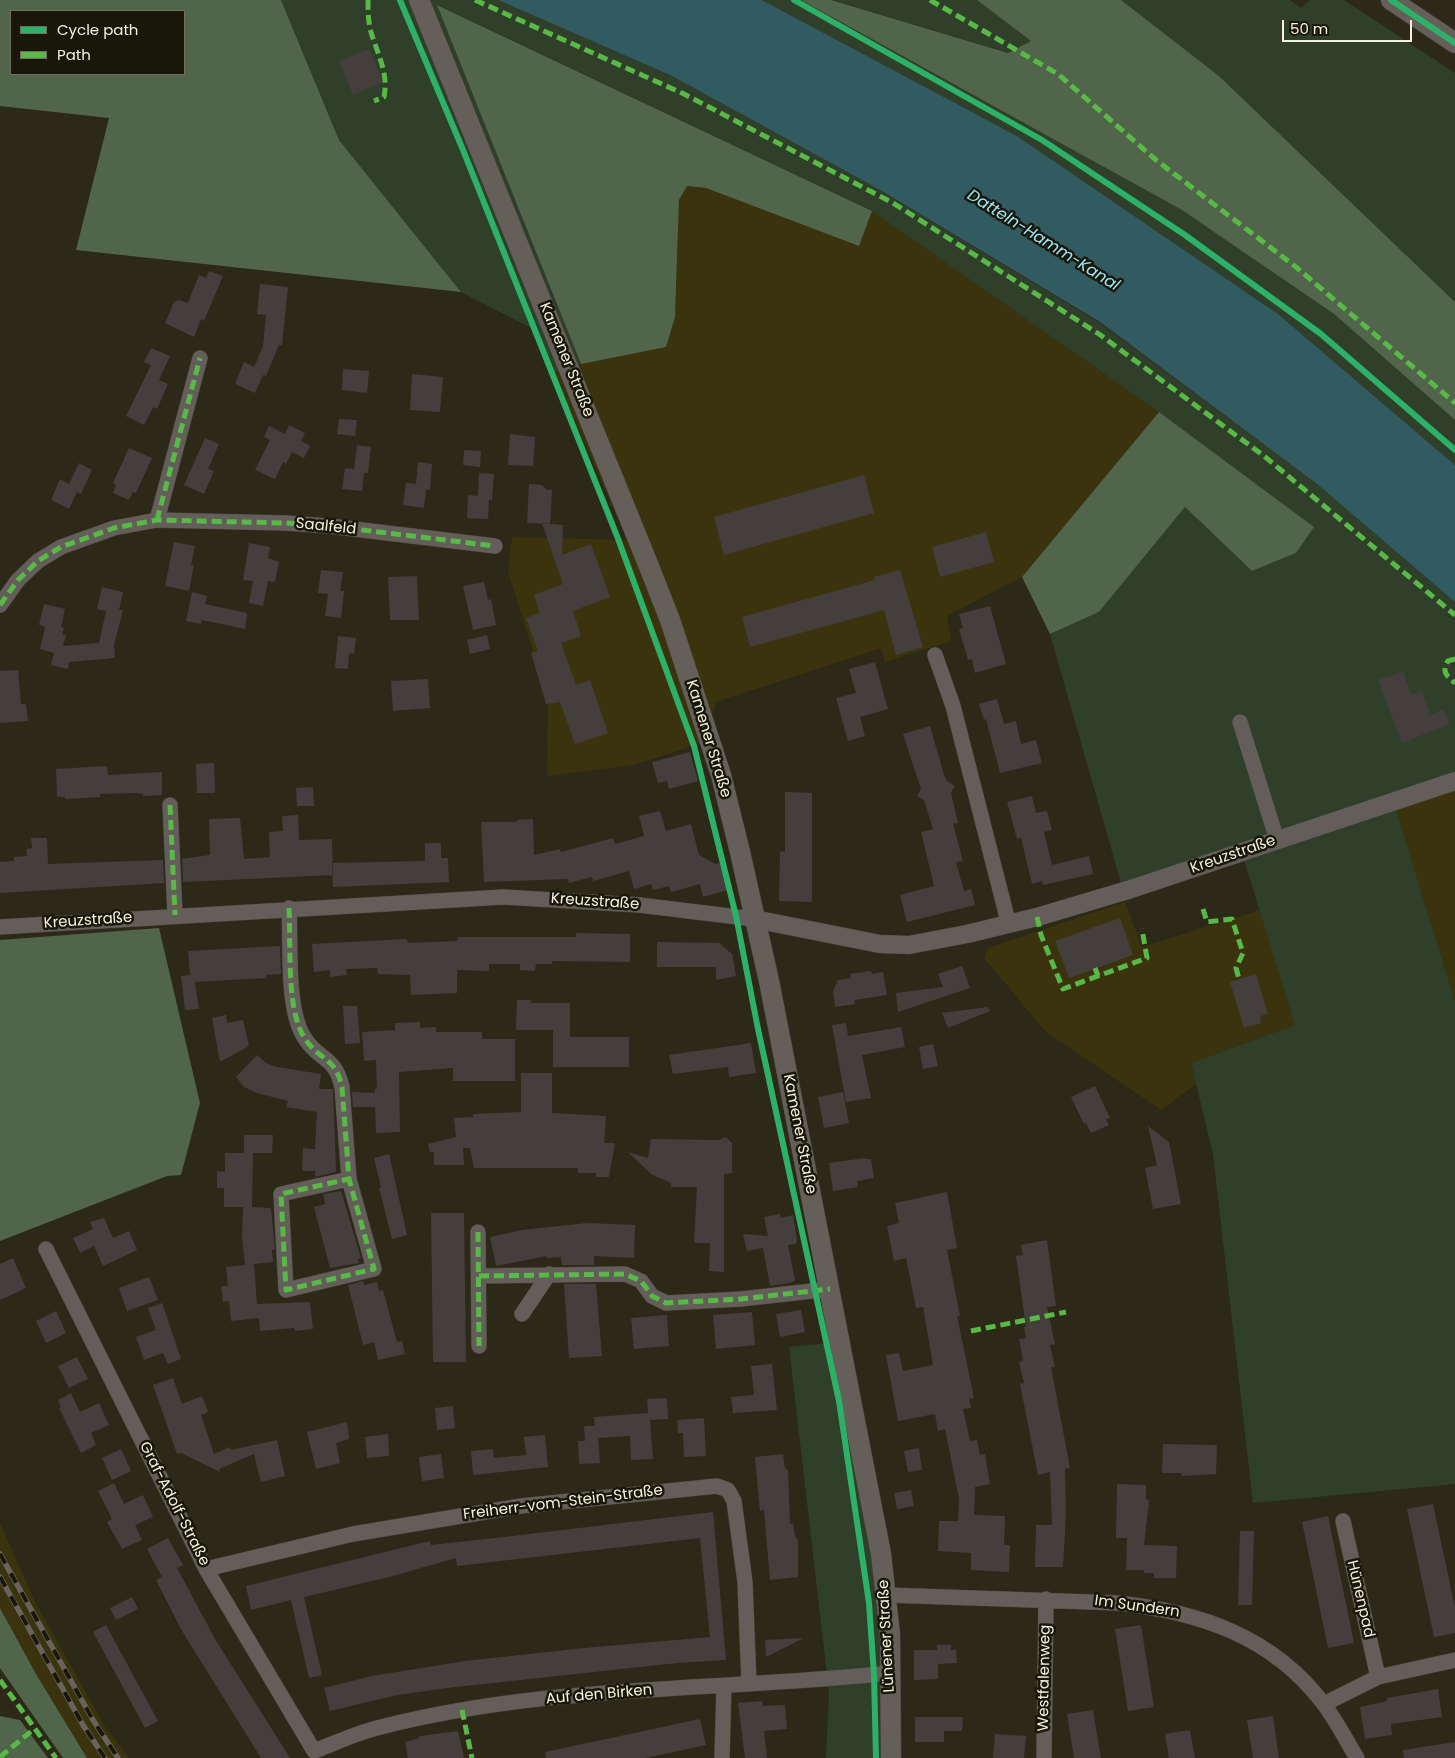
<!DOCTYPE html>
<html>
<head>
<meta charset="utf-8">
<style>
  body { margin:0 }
  #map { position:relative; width:1455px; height:1758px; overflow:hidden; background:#2c2918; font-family:Poppins,sans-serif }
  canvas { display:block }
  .legend { position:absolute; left:10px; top:10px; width:175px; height:65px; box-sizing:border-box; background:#19170a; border:1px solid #716e5f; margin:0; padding:6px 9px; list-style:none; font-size:15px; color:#f4f1df }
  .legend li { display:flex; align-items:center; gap:10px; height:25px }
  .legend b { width:25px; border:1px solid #716e5f }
  .scale { position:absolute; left:1282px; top:20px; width:130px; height:22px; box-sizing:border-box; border:2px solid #f4f1df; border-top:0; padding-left:6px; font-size:15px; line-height:18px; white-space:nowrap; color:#f4f1df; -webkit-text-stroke:4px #19170a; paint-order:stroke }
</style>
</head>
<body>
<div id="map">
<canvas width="1455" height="1758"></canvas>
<ul class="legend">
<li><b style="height:6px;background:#2db169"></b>Cycle path</li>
<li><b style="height:6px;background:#58b947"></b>Path</li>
</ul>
<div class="scale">50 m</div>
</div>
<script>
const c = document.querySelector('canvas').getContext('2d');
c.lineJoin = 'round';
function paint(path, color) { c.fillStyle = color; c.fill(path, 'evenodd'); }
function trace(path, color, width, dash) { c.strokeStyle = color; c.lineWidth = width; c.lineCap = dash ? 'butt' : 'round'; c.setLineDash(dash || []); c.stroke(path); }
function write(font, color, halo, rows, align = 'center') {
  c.font = font + ' Poppins,sans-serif'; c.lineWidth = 5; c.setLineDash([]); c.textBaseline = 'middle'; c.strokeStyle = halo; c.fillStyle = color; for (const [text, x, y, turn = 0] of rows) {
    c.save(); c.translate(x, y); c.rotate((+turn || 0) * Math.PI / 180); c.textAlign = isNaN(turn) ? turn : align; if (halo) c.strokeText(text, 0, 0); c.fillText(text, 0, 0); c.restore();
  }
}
paint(new Path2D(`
  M686,186L706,188L859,245L872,211L1159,412L1022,577L947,616L951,641L885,662L881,648L716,702L705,742L634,765L547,776L548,698L508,572L512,537L627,540L554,373L581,364L675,317L679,200Z
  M1455,772V1001L1391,794Z
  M1125,902L1142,947L1260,910L1295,1025L1191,1063L1196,1084L1161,1110L1046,1032L984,958L988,948Z
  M0,1523L36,1604L106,1728L129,1758H87L36,1674L0,1608Z`), '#3a330e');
paint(new Path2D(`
  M281,0H498L672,76L882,191L1100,323L1317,484L1455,602V772L1391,794L1455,1001V1484L1253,1503L1213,1154L1191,1063L1295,1025L1239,844L1121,883L1050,634L1099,612L1185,507L1252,571L1296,553L1313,527L1159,412L872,211L438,5L581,364L554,373L535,330L461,292L339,140Z
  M762,0H801L1182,210L1334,314L1455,420V465L1278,314L1017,136Z
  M831,0H977L1031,41L1008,53Z
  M1121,0H1290L1301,8L1310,0H1344L1455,73V302L1219,76Z
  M849,1341L894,1758H826L829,1692L789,1347Z`), '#2f3f2a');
paint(new Path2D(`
  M0,0H281L339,140L461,292L76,250L109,118L0,106ZM11,11H184V74H11Z
  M801,0H831L1008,53L1031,41L977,0H1121L1219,76L1455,302V420L1334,314L1182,210Z
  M437,5L872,211L859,246L706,188L687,186L679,200L675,317L666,347L581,364Z
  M1159,412L1314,527L1296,553L1252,571L1185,507L1099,612L1050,634L1022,577Z
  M159,928L200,1103L181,1175L167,1176L0,1241V940Z
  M0,1608L36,1674L87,1758H63L0,1668Z
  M0,1716L20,1720L48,1758H0Z`), '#51654a');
paint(new Path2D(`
  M498,0H762L1017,136L1278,314L1455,465V602L1317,484L1100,322L882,191L672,76Z`), '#315a61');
paint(new Path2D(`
  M369,49L383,82L353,95L339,61Z
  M209,271L223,276L204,321L201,319L194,337L165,323L174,302L179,300L188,303L199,275L206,278Z
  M260,284L288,287L282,345H279L266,376L263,375L255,393L235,384L244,362L254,367L263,346L266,315L257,314Z
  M151,348L170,356L159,380L168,384L157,409L153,407L144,425L126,416L151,365L144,362Z
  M343,369L369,371L367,393L342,390Z
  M412,374L443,377L440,412L410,410Z
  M339,419L357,420L355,436L337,434Z
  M289,425L305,433L301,441L310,446L304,458L292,452L286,464L283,462L275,479L255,470L270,440L264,437L269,426L285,434Z
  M510,434L535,437L533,466L508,465Z
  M205,438L219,444L208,469L214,471L204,494L184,485Z
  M357,445L371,447L368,473H364L362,491L342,489L345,468L354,469Z
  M129,448L152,458L136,493L133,492L129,500L113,493L116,485L113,483Z
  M464,450L481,451L480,467L463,465Z
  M418,462L432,464L430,490L426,489L424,508L403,505L406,483L416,484Z
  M79,463L92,470L81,494L77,492L69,509L51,500L60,479L69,484Z
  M479,473L494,474L492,500H489L488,519L467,518L468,495L478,496Z
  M864,475L874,513L724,555L714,517Z
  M529,484L542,485L547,490H552L550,524L527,523Z
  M542,523L563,525L562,555L591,544L610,597L573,611L581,636L561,643L576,685L590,680L608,733L575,744L560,702L546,704L531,653L538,651L526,618L540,613L534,595L563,584Z
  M986,532L994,562L940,577L932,547Z
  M174,542L195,546L191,565H194L189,591L165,586Z
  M249,543L270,547L268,558L279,562L275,582L268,581L263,606L249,603L253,581L243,580Z
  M321,570L343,572L340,591H344L341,618L325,616L328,594L318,593Z
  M900,570L923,647L896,655L884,610L750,647L742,617L875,580L874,577Z
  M417,576L419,620H390L388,577Z
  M484,582L488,600L491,599L496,625L473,630L463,586Z
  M102,587L123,592L119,610H123L114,645L115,658L69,662L68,669L51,665L54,653L40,649L45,627L39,625L44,604L65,609L61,627L64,628L62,635H66L63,646L99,643L106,611L97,609Z
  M192,592L207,596L205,604L247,613L245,629L202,620L201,624L186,621Z
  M990,606L1006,664L975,673L972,659L968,660L959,629L963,628L959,614Z
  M487,635L490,649L470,654L467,640Z
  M338,636L356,638L354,654L349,653L348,669L335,668Z
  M875,662L888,709L860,717L865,736L848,741L836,698L856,693L849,669Z
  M18,670L21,704H26L28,721L0,723V671Z
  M1403,672L1411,695L1422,691L1430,715L1443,709L1450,724L1402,743L1378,680Z
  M428,679L430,708L393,711L391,681Z
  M997,699L1004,724L1016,721L1021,744L1036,740L1042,763L1000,773L986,719L984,720L979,704Z
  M930,726L944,775L947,781L955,786L951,793L958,823L953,824L963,861L956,862L964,891L971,889L975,905L907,922L900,895L934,886L921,832L933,829L924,800L917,796L921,789L903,734Z
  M690,752L698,781L669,789L667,781L658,783L652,762Z
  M214,763L215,793H197L196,764Z
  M107,766L108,775L162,772V795L143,796V794L134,793L100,794V797L65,799V797H57L56,769Z
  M313,787L314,806H297L296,788Z
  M785,792L812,793V902L779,901L780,851L785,852Z
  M1032,796L1036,813L1047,811L1052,830L1044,832L1052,865L1089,856L1093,874L1043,885L1042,881L1032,884L1021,838L1017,839L1007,802Z
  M660,811L666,831L691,824L699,855L715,864L720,863L728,890L703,897L700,884L671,892L669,886L653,890L651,884L634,889L629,871L593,881L592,877L569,883L568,879L484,882L481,822H517V820L533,819L534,855L560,849L561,852L613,838L615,844L644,836L639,816Z
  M298,815L299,840L332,839L333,875L183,882L182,859L210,855L209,819L240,818L244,859L270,857L269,832L283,831L282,816Z
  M31,838H47L48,864L163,860L164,883L0,893V862L14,861V857L27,856L26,849L32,848Z
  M425,843H441V858H448L449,882L333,887L332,863L425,861Z
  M1120,918L1133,955L1069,978L1055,941Z
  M576,933L630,934V962L552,961V964H536L535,971L520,970V964H489V971L457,970V993L411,995L410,975L378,974L377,968L346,969L347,975L330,977V970L314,972L312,944L407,939L408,943L457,941L458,937H576Z
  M657,942L719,943L732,954L736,976L716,980V967H657Z
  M280,946L281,974L266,975V978L195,982L199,1009L185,1010L181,976L190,975L188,951Z
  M962,966L970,988L898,1012L896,993L943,987L938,974Z
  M871,971L872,974L883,972L887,995L854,1000L855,1004L835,1007L833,991L838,980L851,978L850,974Z
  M1256,974L1268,1014L1260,1016L1261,1023L1244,1028L1230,982Z
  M517,1000H531V1003H570V1037H629V1067H553V1030H516Z
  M343,1006H357L360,1043L345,1044Z
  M988,1007L990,1011L948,1028L942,1013Z
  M226,1015L227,1023L243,1020L249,1046L220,1062L212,1018Z
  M420,1022V1028L436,1027V1032H482V1039H515V1081H453V1068L399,1072L400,1132L376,1133L375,1107H353L352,1092L375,1093V1089H377L376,1060L364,1061L362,1032L395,1030V1023Z
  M846,1023L848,1036L901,1027L905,1047L862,1055L871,1098L846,1102L832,1025Z
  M751,1043L756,1073L729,1077L728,1067L673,1074L669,1055Z
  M933,1044L938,1066L923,1069L919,1047Z
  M257,1055L266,1063L277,1067L321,1074L319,1089H333L336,1172L315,1177V1171H302L303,1148L315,1149L317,1112L286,1107L288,1101L257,1093L244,1087L236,1077Z
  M521,1073H552V1113L606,1116L604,1143H615L609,1177H596V1173H578V1168H474L470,1148H463L464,1165H434V1152H430L428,1144L456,1137L454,1118L473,1117V1114L521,1112Z
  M1095,1086L1110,1118L1106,1119L1109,1125L1091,1133L1086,1123L1084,1124L1071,1097Z
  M843,1092L849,1123L824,1128L818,1097Z
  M1148,1126L1169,1142L1181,1204L1153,1209L1145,1168L1157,1165Z
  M244,1135H273L272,1153H244Z
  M726,1137L732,1143V1173L724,1174V1272L709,1271L710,1243H694L697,1187H671V1183L651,1174L628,1152L648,1158L651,1139L719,1140Z
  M225,1153H253L252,1207L271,1208L275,1250H272L273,1262L245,1265L242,1237L243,1207H224V1188H217V1171L225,1172Z
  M389,1154L407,1235L392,1239L379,1188L381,1187L374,1158Z
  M865,1158L866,1159H871L874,1178L857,1181L858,1187L833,1191L829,1163Z
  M341,1191L361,1258L358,1259L359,1263L330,1268L314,1207L325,1204L323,1194Z
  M947,1192L957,1248L947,1250L960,1316H957L974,1398L969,1399L971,1408L963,1409L970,1441L977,1440L980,1455L985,1454L990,1484L975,1487L974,1515L1005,1516L1004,1545H1010L1009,1572L971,1570V1553L938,1551L939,1521H958L959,1499L945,1429L938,1431L935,1414L898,1421L886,1355L899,1353L903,1371L933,1365L923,1307L916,1308L906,1258L894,1261L887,1226L899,1223L895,1203Z
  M431,1213H464L466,1362H433Z
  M780,1214L781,1218L793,1215L797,1240L796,1244L788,1245L795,1280L793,1282L770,1286L763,1248L747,1251L743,1234L768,1236L764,1217Z
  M104,1218L113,1238L129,1231L137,1250L103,1266L94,1246L80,1253L73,1238L93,1229L90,1222Z
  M587,1223L635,1225L634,1258L594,1256V1265H562L561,1257L547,1258V1256L496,1266L490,1237L522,1230Z
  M1047,1240L1056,1306L1047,1307L1055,1344L1050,1345L1055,1367H1051L1070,1468L1065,1469L1066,1514L1063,1567H1035L1036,1525H1052L1050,1472L1038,1475L1020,1384L1024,1383L1019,1362L1023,1361L1019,1339L1026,1338L1024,1327H1026L1016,1256L1023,1255L1021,1245Z
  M13,1258L26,1288L0,1300V1264Z
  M254,1264L257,1304L310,1302L313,1329L295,1331L294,1328L260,1331L259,1318L231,1321L229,1301L223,1302L221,1286H228L226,1267Z
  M149,1277L158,1300L127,1311L119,1288Z
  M363,1281L364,1285L377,1282L379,1291L383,1290L397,1342L402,1341L405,1354L378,1360L374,1342L363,1345L348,1285Z
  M564,1284H596L602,1356L569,1358Z
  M162,1303L181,1359L168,1364L163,1353L144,1360L136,1337L156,1330L148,1308Z
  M801,1310L805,1332L780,1337L776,1314Z
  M56,1311L66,1333L46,1343L36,1321Z
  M752,1312L755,1345L716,1349L713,1315Z
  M667,1315L669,1346L634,1349L631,1318Z
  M77,1357L88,1379L69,1388L58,1366Z
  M772,1364L777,1410L733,1413L731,1397L754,1395L751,1366Z
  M173,1378L182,1404L202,1396L208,1412L201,1415L214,1454L230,1447L231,1450L277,1440L285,1476L261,1482L254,1454L219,1469L220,1472L181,1453L177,1454L153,1385Z
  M71,1393L80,1412L99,1403L109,1425L91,1433L96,1445L81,1453L59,1408L61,1407L58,1400Z
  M667,1398L668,1419L650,1420L653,1459L631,1460L630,1436L598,1438L600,1463L579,1464L578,1441H585L584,1426H595L594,1417L648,1413L647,1399Z
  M453,1406L455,1428L437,1430L435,1408Z
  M704,1418L706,1456L684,1457L683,1433H678L677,1420Z
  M347,1422L349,1439L336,1443L340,1463L316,1469L307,1432Z
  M388,1434L389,1456L367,1458L365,1437Z
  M545,1435L548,1467L473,1475L471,1451L493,1449L494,1458L526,1455L524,1437Z
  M1163,1444L1217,1445L1216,1474L1183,1476L1180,1473H1162Z
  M919,1448L922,1470L908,1472L904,1451Z
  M121,1449L131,1471L112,1480L102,1458Z
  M441,1454L444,1478L422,1481L419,1457Z
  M783,1454L785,1468L788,1470L790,1524L793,1523L795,1536L798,1540V1577L770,1580L764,1510L760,1511L755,1457Z
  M114,1483L124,1504L143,1495L153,1517L135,1525L142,1540L122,1549L107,1522L112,1519L98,1491Z
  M1117,1484L1146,1485V1498L1149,1501L1144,1545L1177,1546L1176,1578H1154V1573H1144V1570H1126L1127,1538H1116Z
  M911,1490L914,1506L897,1509L894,1493Z
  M1433,1504L1455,1608V1633L1434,1637L1407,1509Z
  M713,1512L726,1660L677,1663L447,1688L397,1695L330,1711L324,1688L372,1676L465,1661L584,1648L710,1637L700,1538L457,1566L456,1558L389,1577L304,1597L322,1675L309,1678L291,1600L251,1610L246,1586L430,1541L431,1545L504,1537Z
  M1328,1516L1354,1643L1328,1648L1302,1522Z
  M1240,1531H1254L1252,1605H1238Z
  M168,1538L183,1565L177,1568L215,1639L290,1758H261L182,1631L156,1580L162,1577L147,1549Z
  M132,1597L138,1609L116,1620L110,1608Z
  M106,1625L158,1721L145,1728L93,1632Z
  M1141,1625L1154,1707L1128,1711L1115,1629Z
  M804,1638L766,1657L765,1640Z
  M937,1645H951V1650H956L957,1663L938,1664V1679L914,1680V1650H937Z
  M1438,1689L1442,1717L1391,1724L1392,1735L1365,1739L1360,1707L1387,1701V1698Z
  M762,1701L763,1706L785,1705L787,1729L764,1731L767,1758H745L738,1703Z
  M1093,1710L1101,1758H1074L1067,1714Z
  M1273,1716L1279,1758H1253L1247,1720Z
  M915,1717H963L962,1731H944V1742H915Z
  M700,1719L706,1745L646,1758H546L545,1752Z
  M1190,1730L1195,1758H1169L1165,1734Z
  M458,1731L464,1758H408L405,1742L417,1739L420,1736Z
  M995,1734L1026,1736L1024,1758H993Z
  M1455,1742V1758H1404L1403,1750Z`), '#443f3d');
const minor = new Path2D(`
  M157,520L200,358
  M0,605L18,580L38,561L61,547L114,528L157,520L285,523L329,526L495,546
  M935,655L953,706L1009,925
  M1240,722L1277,840
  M170,805L175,915
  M289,908C291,943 286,1009 304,1037C318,1061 335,1055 342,1087L349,1179L374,1269L286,1290L281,1194L349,1179
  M0,927L503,897L639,905L754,919
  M478,1232L479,1346
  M46,1249L206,1569L314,1751C336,1743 358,1732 381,1727C548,1684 721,1691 890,1673
  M479,1276L625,1274L641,1281L652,1296L666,1303L741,1299L830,1289
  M522,1314L549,1274
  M1343,1521L1378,1677
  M206,1569L353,1534L521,1506L717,1486L728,1490L734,1501L745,1582L749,1684
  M887,1595L1118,1603C1199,1612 1272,1636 1323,1703C1336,1720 1346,1740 1357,1758
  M1324,1704L1378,1677L1455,1660
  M722,1758L724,1686
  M1044,1758L1046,1599`);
const tertiary = new Path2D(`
  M754,919L880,944L909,945L967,934L1037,917L1128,890L1455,781`);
const secondary = new Path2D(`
  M419,0L648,564L670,620L721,775L740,852L769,981L881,1554L890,1634L891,1758
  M1391,0L1455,43`);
trace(minor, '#464436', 16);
trace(tertiary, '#464436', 19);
trace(secondary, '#464436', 21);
trace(minor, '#635e5a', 15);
trace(tertiary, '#635e5a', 18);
trace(secondary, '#646059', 20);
const rail = new Path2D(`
  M0,1554L93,1720L118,1758
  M0,1577L83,1725L105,1758`);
trace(rail, '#68645c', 5.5);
trace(rail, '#19170a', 4, [11]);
trace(new Path2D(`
  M368,0C368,10 368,22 371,32C377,53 389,73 384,97L374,101
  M475,0L684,94L893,203L1099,334L1264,456L1455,615
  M930,0L1058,74L1156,160L1296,267L1455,403
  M157,520L200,358
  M0,605L18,580L38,561L61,547L114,528L157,520L285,523L329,526L495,546
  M1455,659L1448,661C1441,671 1447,677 1455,683
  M170,805L175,915
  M289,908C291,943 286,1009 304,1037C318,1061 335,1055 342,1087L349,1179L374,1269L286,1290L281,1194L349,1179
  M1203,909L1207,922L1232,919L1243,953L1236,968L1239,979
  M1037,917L1041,935L1063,989L1098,976
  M1095,968L1098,976L1147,958L1142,929
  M478,1232L479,1346
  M479,1276L625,1274L641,1281L652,1296L666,1303L741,1299L830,1289
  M971,1331L1066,1312
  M0,1680L56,1758
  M462,1710L472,1758
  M0,1757L34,1729`), '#58b947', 5, [10, 5]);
trace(new Path2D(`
  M400,0L463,150L617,536L694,746L736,916L758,1029L839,1401L869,1603L874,1675L876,1758
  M794,0L1042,140L1185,235L1321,334L1455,450
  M1391,0L1455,43`), '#2db169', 6);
write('15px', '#f4f1df', '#19170a', [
  ["Kamener Straße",566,360,68],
  ["Saalfeld",326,527,6],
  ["Kamener Straße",708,739,73],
  ["Kreuzstraße",1233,855,-19],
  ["Kreuzstraße",595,902,4],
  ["Kreuzstraße",88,921,-4],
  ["Kamener Straße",799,1134,79],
  ["Freiherr-vom-Stein-Straße",563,1503,-7],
  ["Graf-Adolf-Straße",174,1504,63],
  ["Hünenpad",1360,1599,77],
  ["Im Sundern",1137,1607,8],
  ["Lünener Straße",887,1636,-93],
  ["Westfalenweg",1045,1678,-89],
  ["Auf den Birken",599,1695,-5]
]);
write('italic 16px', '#98e9fa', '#19170a', [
  ["Datteln-Hamm-Kanal",1043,241,32]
]);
</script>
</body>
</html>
